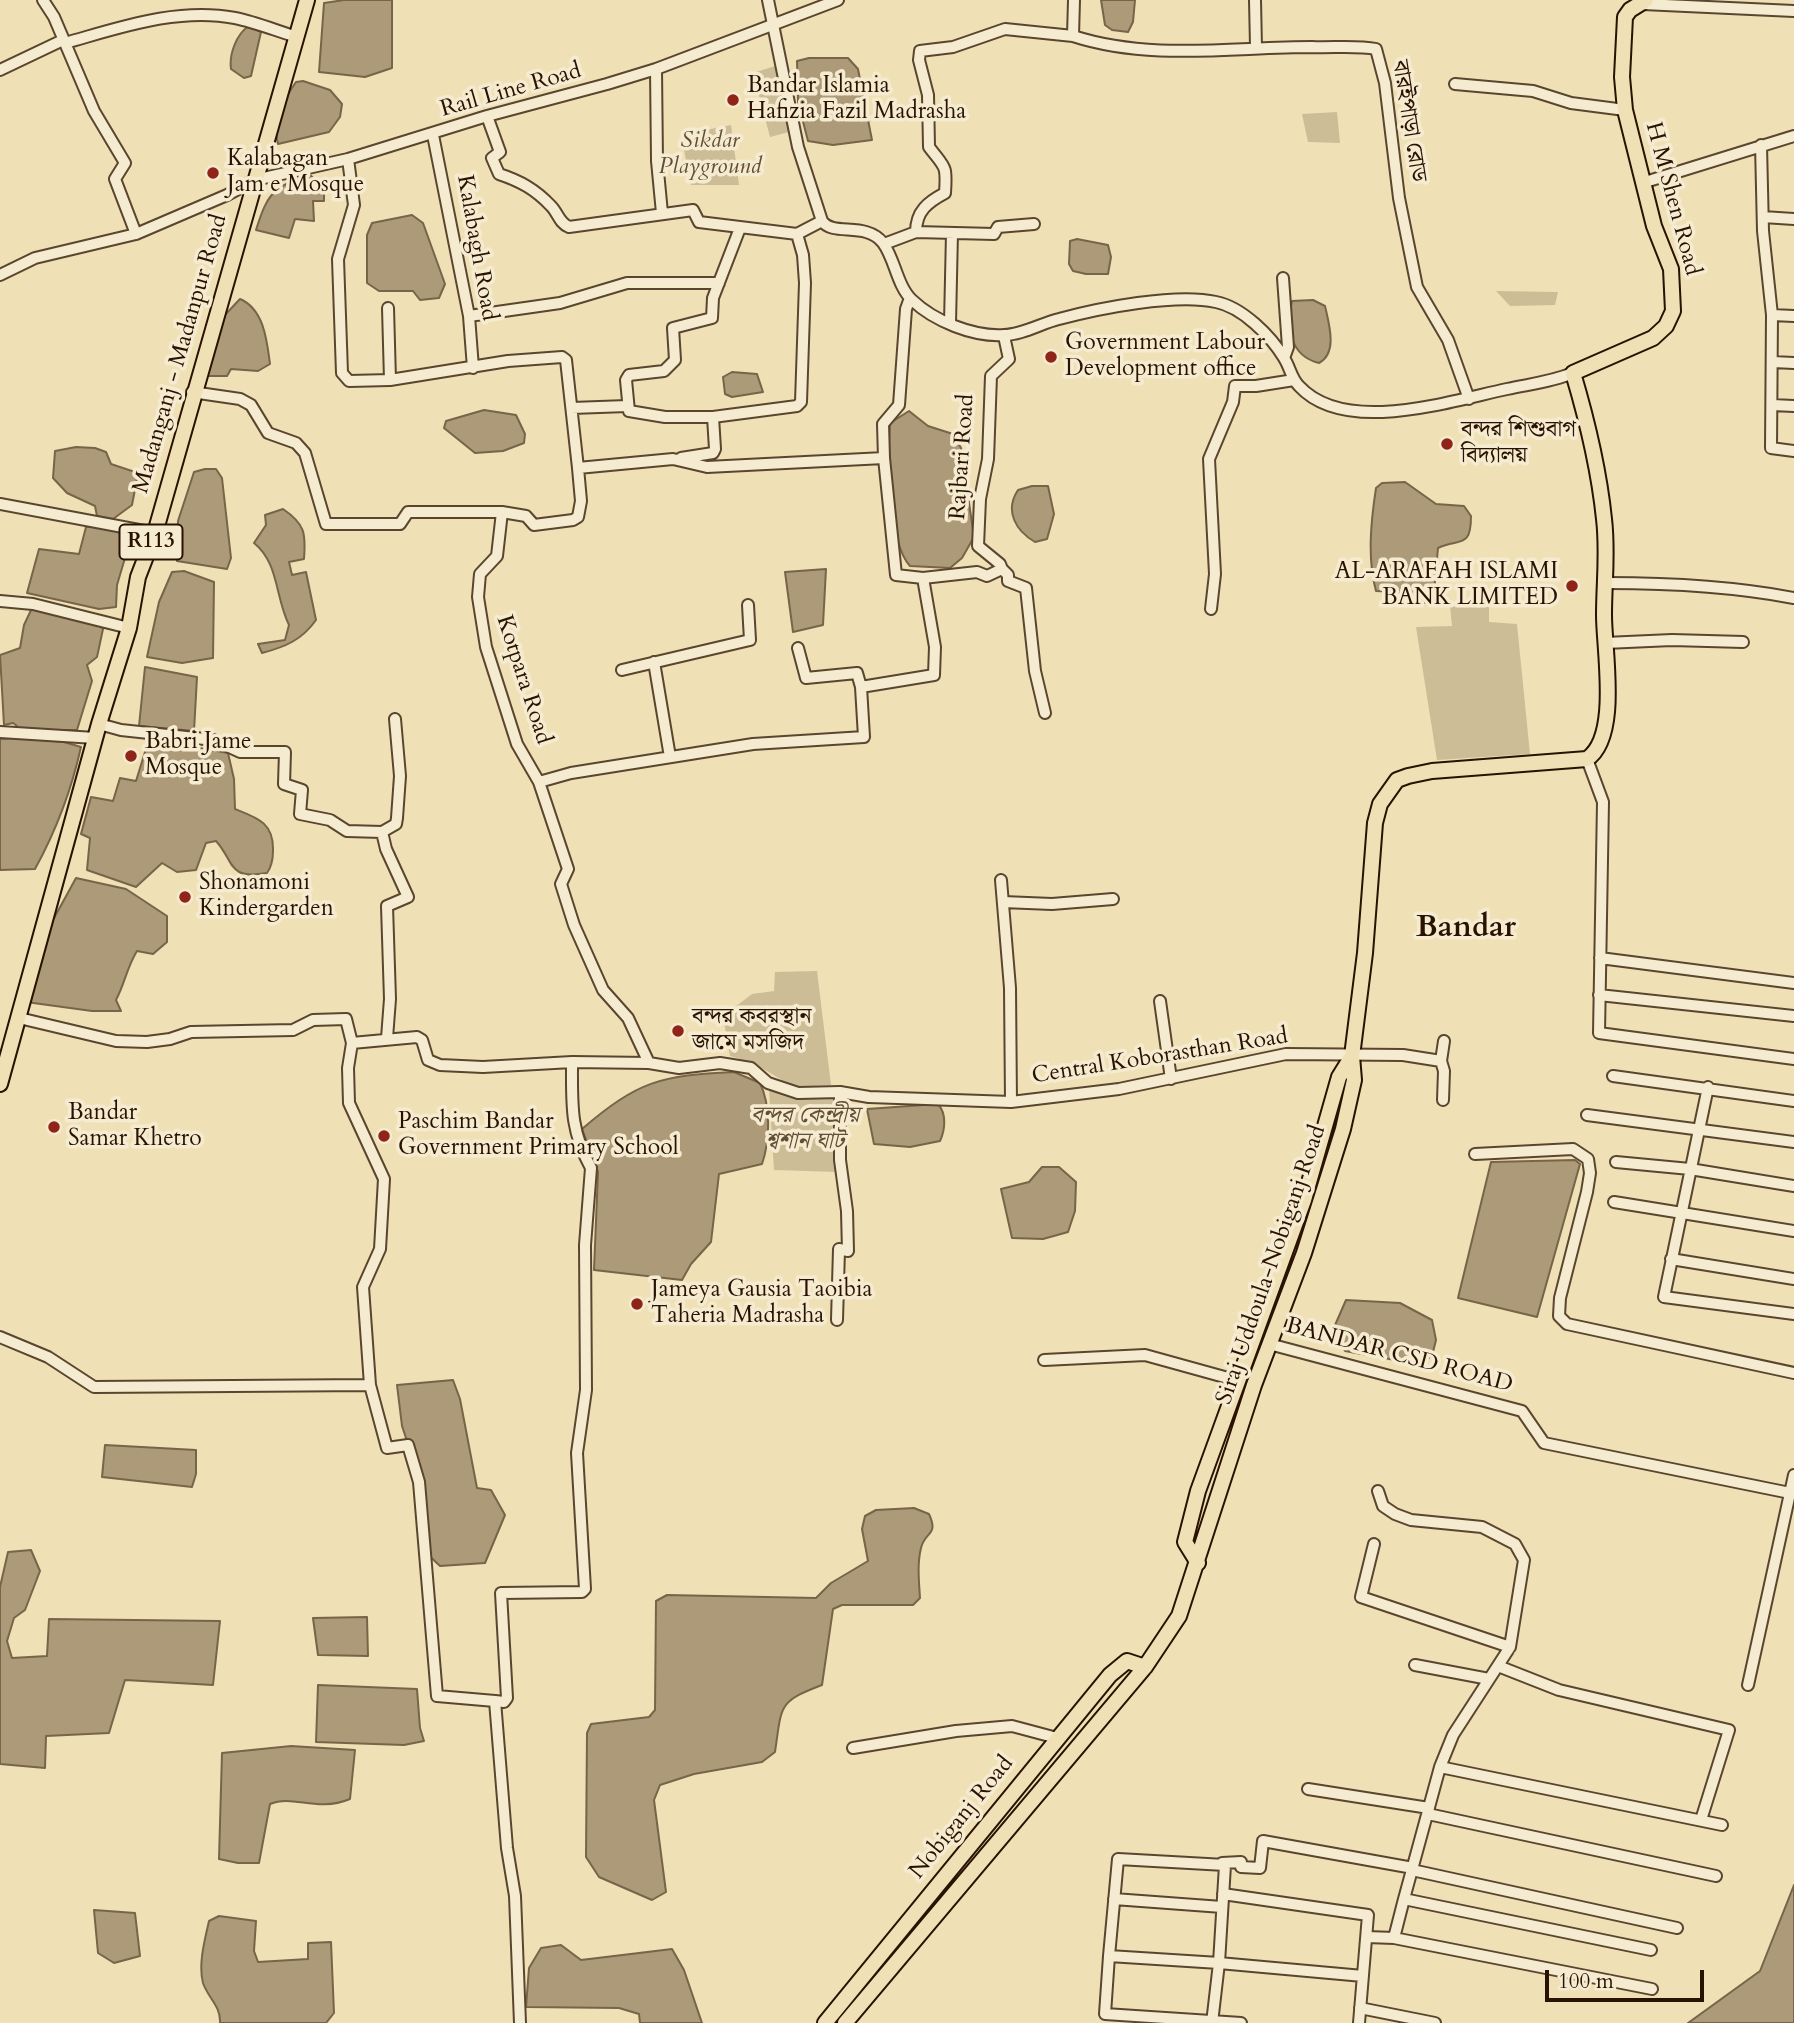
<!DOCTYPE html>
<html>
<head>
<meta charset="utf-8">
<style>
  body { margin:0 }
  #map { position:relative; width:1794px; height:2023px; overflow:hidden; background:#efe0b6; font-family:Cardo,serif }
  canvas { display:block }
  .scale { position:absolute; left:1545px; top:1970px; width:159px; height:32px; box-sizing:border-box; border:4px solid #291200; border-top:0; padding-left:9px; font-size:21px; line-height:24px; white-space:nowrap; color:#291200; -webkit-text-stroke:5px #f5ebd0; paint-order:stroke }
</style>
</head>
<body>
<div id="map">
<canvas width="1794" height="2023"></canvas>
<div class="scale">100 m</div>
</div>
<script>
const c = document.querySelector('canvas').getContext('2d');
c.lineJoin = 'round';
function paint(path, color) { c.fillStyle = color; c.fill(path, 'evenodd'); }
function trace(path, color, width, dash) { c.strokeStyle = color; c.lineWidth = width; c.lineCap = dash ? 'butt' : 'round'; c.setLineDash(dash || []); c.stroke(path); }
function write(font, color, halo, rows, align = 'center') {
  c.font = font + ' Cardo,"Noto Serif Bengali",serif'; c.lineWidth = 7; c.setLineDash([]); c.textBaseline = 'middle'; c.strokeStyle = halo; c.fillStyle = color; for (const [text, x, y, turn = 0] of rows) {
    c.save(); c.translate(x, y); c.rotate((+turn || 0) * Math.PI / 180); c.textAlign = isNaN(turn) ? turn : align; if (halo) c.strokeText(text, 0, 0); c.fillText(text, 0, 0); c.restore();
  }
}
paint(new Path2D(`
  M775,66L789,132L770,137L753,73Z
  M1337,112L1340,143L1308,142L1302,114Z
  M731,125L739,185H691L681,135Z
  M1496,291L1558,292L1555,305L1510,306Z
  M1450,606H1489V622L1517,624L1530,754L1437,760L1416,627L1452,626Z
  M817,971L831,1085L794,1087L753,1063L730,1056L723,1016L752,994L774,991L775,972Z
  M769,1089L838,1099V1172L774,1170Z`), '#cdbd97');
const water = new Path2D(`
  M344,0H392V68L365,77L319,72L324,3Z
  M1101,0H1135L1133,22L1128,32L1112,30L1105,25Z
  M249,26L261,32L251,76L244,78L231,69C229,55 236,34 249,26Z
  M809,58H848L858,69L872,140L833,145L808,141L798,102L797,61Z
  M303,81L330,90L342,104L340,117L329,132L278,144C272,125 285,97 296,82Z
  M309,174L324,188V201H313L314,221L295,219L289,238L256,230C268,192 273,188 309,174Z
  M412,215L423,223L445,284L439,298L420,300L413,291H379L367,283V235L372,223Z
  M1077,239L1108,245L1111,257L1108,274H1086L1073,271L1069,264L1070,241Z
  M240,299C264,309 267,341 270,364L258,371L231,369L227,376H205L223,317Z
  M1313,300L1325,306C1329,324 1338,353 1319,363C1290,356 1285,326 1292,301Z
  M732,372L757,374L763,392L732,397L725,394L723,377Z
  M484,410L516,415L525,434L524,443L503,451L475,453L444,428L446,421Z
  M909,411L928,426L953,434L961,448L974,537L962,558L950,568L910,566C887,541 888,457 890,423Z
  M76,447L95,448L106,452L111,464L135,472L137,479L132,505L113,519L97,516L95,506L67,493L53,478L55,451Z
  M205,469H216L222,478L231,558L227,569L177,561L178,521L194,472Z
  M1405,482L1436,504L1464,506L1471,516C1471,549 1460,538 1438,548L1433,604L1409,600L1398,592L1376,591C1367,558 1371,521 1376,488L1382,483Z
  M1032,486H1048L1054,514L1047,539L1035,542C1016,531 1004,511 1018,490Z
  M283,509C305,524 306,533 304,559L289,562L292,575L306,572L316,620C302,640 285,647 262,653L258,644L285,640L289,625C275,597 279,563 254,543L266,525L265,515Z
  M105,525L133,531L117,585L116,607L99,609L27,593L39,549L79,554L86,527Z
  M826,569L823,625L793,632L785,572Z
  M184,571L214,582L213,658L182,663L147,657L159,602L172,572Z
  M32,608L99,623L103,629L97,657L87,665L92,681L77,730H17V726L13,723L4,725L0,655L20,648L24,625Z
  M145,667L197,677L194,731L139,726Z
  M17,738L64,742L81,747C71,792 57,829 35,869L0,870V739Z
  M149,739L228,753L234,779L235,809C258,818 274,823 273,851C273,860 272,866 267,873C227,880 235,862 216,841L206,843L196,870L177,872L162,863L136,887L87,870L90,838L81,834L91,797L113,801L120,778L136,781Z
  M76,878L126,889L167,916V942L153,954L137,951C127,967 125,983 116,1000L121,1011H92L26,1002L53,920Z
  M734,1072L760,1083C771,1106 770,1141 762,1164L719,1174L711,1242L691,1264L682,1280L594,1270L598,1172L582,1129C638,1081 661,1075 734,1072Z
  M938,1104C947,1114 945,1130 940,1141L910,1147L874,1144L867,1109Z
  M1575,1160L1580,1164L1537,1317L1458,1298L1491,1162Z
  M1042,1167H1059L1076,1182L1075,1211L1068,1232L1043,1239L1012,1238L1001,1189L1029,1182Z
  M1346,1300L1400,1303L1432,1320L1436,1340L1432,1356L1417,1364L1345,1351L1332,1332Z
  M453,1380L460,1399L477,1488L491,1490L505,1515L485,1563L440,1566L422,1549L418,1474L402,1426L397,1385Z
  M105,1445L196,1450V1474L192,1487L102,1477Z
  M914,1508L929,1514C939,1536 925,1531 921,1548C917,1564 919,1582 920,1598L913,1605H842L833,1609L822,1685C777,1702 782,1706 775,1752L762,1762L694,1774L660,1785L654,1800L666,1892L652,1900L599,1877L586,1857L587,1733L591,1724L649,1717L655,1710L656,1601L667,1595L816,1598L831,1583L868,1561L862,1529L865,1516L876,1510Z
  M31,1550L40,1571L25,1610L14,1618L7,1641L12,1658L47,1656L49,1619L220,1621L213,1685L125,1680L109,1733L46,1736L45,1768L0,1764V1587L8,1552Z
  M367,1617L368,1656L318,1655L313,1618Z
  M318,1685L417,1689L420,1728L424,1741L404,1745L316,1742Z
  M291,1746L355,1750L350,1799C316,1813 294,1794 270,1804L259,1863H238L219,1859L222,1753Z
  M1794,1885V2023H1688L1760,1971Z
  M94,1910L135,1913L140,1956L114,1963L98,1953Z
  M219,1916L256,1921L254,1951L258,1962L308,1959V1943L331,1942L334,2013L326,2023H220C221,2006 208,1998 203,1983C198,1964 205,1939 209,1921Z
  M561,1945L581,1960L672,1949L684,1970L702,2023H640L639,2014L619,2008L526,2007L529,1968L541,1948Z`);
paint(water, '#ac9a78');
trace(water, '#786448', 2);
const minor = new Path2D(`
  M43,0L54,17L94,111L125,163L115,179L136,234
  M768,0L798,147L822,221C833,237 866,221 883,243C895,259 897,286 912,300C934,321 973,337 1004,335C1022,335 1042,323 1059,319C1100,308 1176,293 1216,302C1242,307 1271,336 1284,358C1290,367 1291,378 1299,386C1345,436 1450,401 1507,389C1530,384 1551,382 1573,373
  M1074,0L1073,36C1150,61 1233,47 1312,47C1332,48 1356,45 1376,49L1385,83L1399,198L1417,287L1448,340L1469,399
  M1255,0L1256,47
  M1643,4L1794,11
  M65,43C119,28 177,7 235,18C255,22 277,31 297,37
  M656,69L657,161L662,213
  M0,70L63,40
  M1455,84L1533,91L1571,103L1625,110
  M487,116L500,152L492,158L499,174C520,181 535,189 551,206C558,213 559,223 569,227L693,210L699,222L797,234L822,221
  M433,135L469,316L473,368
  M1761,145L1763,231L1772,315L1771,448L1794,451
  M348,159L354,205L338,259L342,373L349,381L390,380L508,361L562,357L566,360L578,468L673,459L707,467L884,458L883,424L899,405L906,309L910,298
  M1642,183L1794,136
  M1763,217L1794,219
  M916,232C916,211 928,202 945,193C947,164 945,168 929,147L928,95L919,60L920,51L953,47L1005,29L1073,36
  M884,244L916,232L994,234L998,227L1034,224
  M0,275L35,258L136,234L227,195L255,180L348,159L487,116L607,84L656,69L838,0
  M1283,278L1288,347L1284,358
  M388,308L390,380
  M1772,315L1794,316
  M469,316L560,303L627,283H719
  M950,323L952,233
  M1773,362L1794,363
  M192,392L240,399L251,405L268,433L296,443L305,453L326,524H400L408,512H502L497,556L480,574L478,597L486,647L517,744L539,782L568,869L561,884L574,925L603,990L628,1018L649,1063
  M1772,405L1794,406
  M572,408L627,406
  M713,417H665L629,411L626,380L629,375L664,371L675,360L673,328L712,318L713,298L740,228
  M681,458L713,453L715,449L713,417L797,406L801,402L805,283L803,255L797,234
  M884,458L896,575L923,578
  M0,504L155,533
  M502,512L526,516L534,525L573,520L578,517L581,501L578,468
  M1002,569L1008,575V581L1026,588L1035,671L1045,713
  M1607,583C1670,583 1731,586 1794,598
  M0,601L33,604L129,628
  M1211,609L1215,574L1209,459L1233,402L1235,386H1256L1294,380
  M1605,643L1672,640L1743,642
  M798,648L806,678L857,673L861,687L934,675L935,647L923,578L977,572L987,576L1002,569L1000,564L978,546L980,499L988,459L991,376L1009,359L1004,336
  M654,662L670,757
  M622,670L750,640L748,605
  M99,724L121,730L214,740L240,752H285L284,784L302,790L300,814L330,820L347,831L382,832L386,849L408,897L387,906L390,999L387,1038
  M0,732L95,738
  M1587,759L1603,802L1599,1033L1794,1059
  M539,782L571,773L753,744L864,737L861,687
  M382,832L396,824L397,818L400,776L395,719
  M1001,880L1010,988L1011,1102
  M1003,902L1052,904L1113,899
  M1600,958L1794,983
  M1599,995L1794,1016
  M1160,1001L1171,1079
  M19,1018L116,1041L147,1042L170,1039L191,1032L293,1030L313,1020L346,1019L352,1043L417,1037L422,1040L428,1060L440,1065L483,1067L572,1062L649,1063L679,1068L720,1063L751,1068L768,1083L798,1093L840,1092L869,1097L1011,1102L1119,1089L1286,1054L1403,1055L1441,1061L1444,1071L1443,1100
  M352,1043L348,1068L349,1103L384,1179L380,1249L363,1287L370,1385L387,1448L408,1445L419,1482L437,1696L495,1701L507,1848L515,1896L520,2023
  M1441,1061L1444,1041
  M1613,1076L1794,1101
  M1708,1087L1664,1297L1794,1314
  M1587,1115L1794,1142
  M1475,1154L1573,1149L1588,1159L1590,1173L1587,1192L1560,1298L1559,1316L1567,1324L1794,1373
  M1616,1162L1690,1169L1794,1186
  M1614,1202L1794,1231
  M1671,1259L1794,1279
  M837,1320L839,1249L848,1251L847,1211L840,1160V1092
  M0,1337L48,1357L94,1387L370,1385
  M1269,1344L1522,1411L1544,1443L1790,1493
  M1044,1360L1145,1355L1239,1381
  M1378,1491L1383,1506L1395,1514L1411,1520L1482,1527L1515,1544L1524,1560L1510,1647L1453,1735L1440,1767L1404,1899L1651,1950
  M1374,1544L1361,1597L1510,1647
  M1415,1665L1489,1679
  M1498,1666L1559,1690L1729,1730L1701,1820
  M1748,1685L1794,1475
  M495,1701L504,1702L507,1698L501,1593L582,1592L585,1589L577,1453L586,1390L585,1245L591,1168C570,1130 572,1105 572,1062
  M853,1748L956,1731L1012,1726L1057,1738
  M1440,1767L1722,1825
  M1308,1789L1429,1808
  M1428,1814L1716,1876
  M1222,1863L1241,1862V1867L1260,1868L1263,1841L1413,1868
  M1412,1870L1677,1928
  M1223,1894L1368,1915L1359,2023
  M1114,1899L1222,1907
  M1404,1899L1394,1938L1652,1989
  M1367,1937L1394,1938
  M1109,1956L1105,2014L1241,2023
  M1360,2008L1435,2023
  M1212,2023L1219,1963L1109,1956L1118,1859L1225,1865L1219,1963L1363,1976`);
const major = new Path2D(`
  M0,1084L99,724L129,628L138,577L155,533L307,0
  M1198,1563L1185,1542L1198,1491L1304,1200L1339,1077L1352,1056
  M825,2023L1110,1675L1127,1661L1145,1667
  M845,2023L1145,1667L1179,1616L1254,1385L1304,1253L1343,1129L1354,1080L1352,1056L1365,953L1375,823L1380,804L1397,780L1408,776L1432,771L1587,759C1620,737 1604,651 1604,615C1604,583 1608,552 1604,519C1599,470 1587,420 1573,373L1653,338L1666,326L1673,311L1671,269L1654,226L1625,110L1622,77L1625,17L1630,10L1646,0`);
trace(minor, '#5a462e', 14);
trace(major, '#291200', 18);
trace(minor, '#f5ebd0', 10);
trace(major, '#efe0b6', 14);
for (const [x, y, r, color] of [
  [733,100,7,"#8f2418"],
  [213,173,7,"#8f2418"],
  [1051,357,7,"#8f2418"],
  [1447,444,7,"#8f2418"],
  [1572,586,7,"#8f2418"],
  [131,756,7,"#8f2418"],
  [185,897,7,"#8f2418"],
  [678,1031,7,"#8f2418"],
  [54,1127,7,"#8f2418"],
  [384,1136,7,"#8f2418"],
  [637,1304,7,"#8f2418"]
]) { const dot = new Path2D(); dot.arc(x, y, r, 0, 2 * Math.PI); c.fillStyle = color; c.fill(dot); trace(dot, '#f5ebd0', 2.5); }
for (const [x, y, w] of [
  [151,542,63]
]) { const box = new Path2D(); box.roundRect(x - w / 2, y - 17.5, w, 35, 5); c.fillStyle = '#f5ebd0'; c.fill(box); trace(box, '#291200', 2); }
write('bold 21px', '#291200', null, [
  ["R113",151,542]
]);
write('23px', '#291200', '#f5ebd0', [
  ["Bandar Islamia",747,87],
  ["Hafizia Fazil Madrasha",747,113],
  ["Kalabagan",227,160],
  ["Jam e Mosque",227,186],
  ["Government Labour",1065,344],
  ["Development office",1065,370],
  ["বন্দর শিশুবাগ",1461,431],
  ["বিদ্যালয়",1461,457],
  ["AL-ARAFAH ISLAMI",1558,573,"right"],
  ["BANK LIMITED",1558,599,"right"],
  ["Babri Jame",145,743],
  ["Mosque",145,769],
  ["Shonamoni",199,884],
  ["Kindergarden",199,910],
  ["বন্দর কবরস্থান",692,1018],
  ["জামে মসজিদ",692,1044],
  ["Bandar",68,1114],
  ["Samar Khetro",68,1140],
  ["Paschim Bandar",398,1123],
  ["Government Primary School",398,1149],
  ["Jameya Gausia Taoibia",651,1291],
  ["Taheria Madrasha",651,1317]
], 'left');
write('23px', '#291200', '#f5ebd0', [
  ["Rail Line Road",511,91,-16],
  ["বারইপাড়া রোড",1408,121,81],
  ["H M Shen Road",1672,199,75],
  ["Kalabagh Road",476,248,80],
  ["Madanganj - Madanpur Road",181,354,-74],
  ["Rajbari Road",963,457,-86],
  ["Kotpara Road",523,680,72],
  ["Central Koborasthan Road",1160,1057,-9],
  ["Siraj Uddoula-Nobiganj Road",1272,1265,-71],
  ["BANDAR CSD ROAD",1399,1356,15],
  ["Nobiganj Road",962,1818,-51]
]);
write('italic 23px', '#624e35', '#f5ebd0', [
  ["Sikdar",710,142],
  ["Playground",710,168],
  ["বন্দর কেন্দ্রীয়",805,1117],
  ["শ্বশান ঘাট",805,1143]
]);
write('bold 30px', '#291200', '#f5ebd0', [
  ["Bandar",1466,929]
]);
</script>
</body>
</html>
